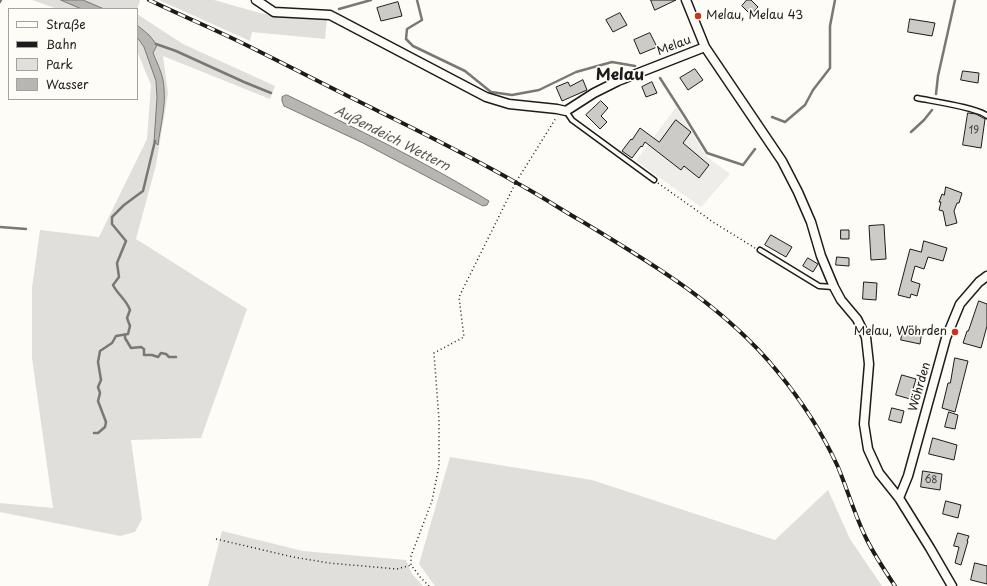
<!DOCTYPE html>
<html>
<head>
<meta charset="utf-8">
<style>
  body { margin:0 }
  #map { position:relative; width:987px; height:586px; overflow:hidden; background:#fdfcf7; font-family:"Playpen Sans",sans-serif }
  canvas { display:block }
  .legend { position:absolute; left:8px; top:8px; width:130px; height:92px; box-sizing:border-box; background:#fdfcf7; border:1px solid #a3a29f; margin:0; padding:5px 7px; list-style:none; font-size:12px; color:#1c1c1c }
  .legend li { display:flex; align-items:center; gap:8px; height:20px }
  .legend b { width:20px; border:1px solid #a3a29f }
</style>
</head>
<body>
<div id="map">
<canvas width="987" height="586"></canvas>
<ul class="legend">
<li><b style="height:5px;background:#fdfcf7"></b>Straße</li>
<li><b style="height:5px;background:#1c1c1c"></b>Bahn</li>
<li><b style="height:11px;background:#e0dfdb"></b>Park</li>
<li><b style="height:11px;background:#b7b6b2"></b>Wasser</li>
</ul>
</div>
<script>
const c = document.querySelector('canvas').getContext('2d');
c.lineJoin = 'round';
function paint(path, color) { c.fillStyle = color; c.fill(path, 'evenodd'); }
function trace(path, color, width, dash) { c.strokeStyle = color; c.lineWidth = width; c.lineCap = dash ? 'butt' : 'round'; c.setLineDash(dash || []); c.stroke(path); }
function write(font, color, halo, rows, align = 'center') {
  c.font = font + ' "Playpen Sans",sans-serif'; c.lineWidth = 3.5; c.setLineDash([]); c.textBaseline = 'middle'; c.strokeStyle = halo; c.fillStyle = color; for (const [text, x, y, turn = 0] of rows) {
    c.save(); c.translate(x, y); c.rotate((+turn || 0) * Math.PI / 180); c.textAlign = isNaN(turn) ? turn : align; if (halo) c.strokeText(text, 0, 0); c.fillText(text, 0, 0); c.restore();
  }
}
paint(new Path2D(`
  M676,107L706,156L730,174L701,207L636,161Z`), '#eeede9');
paint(new Path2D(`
  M32,0H61L82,9H57Z
  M83,0H139L140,1L137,9H104Z
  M159,0H214L260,13L274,16L327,19L325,39L252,32L250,41Z
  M137,14L183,44L275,86L270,99L163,56L168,93L156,165L136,239L247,309L201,438L131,440L142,519L135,532L120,536L0,512V503L53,508L32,358V288L40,230L99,237L147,139L151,85L137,51V37L144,47L156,81L157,98L161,72L153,53L149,35L137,25Z
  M450,457L592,480L775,540L828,490L850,539L882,586H435L419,564Z
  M222,531L303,551L406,560L412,574L423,586H208Z`), '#e0dfdb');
const water = new Path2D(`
  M61,0H83L104,9H82Z
  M137,25L149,35L157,45L153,53C158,65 164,77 164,89C166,106 160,128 158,145L154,142L157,98L156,81L144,47L137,37Z
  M287,95C355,128 424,161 489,201L487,205L483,206L363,143L284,106L282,101V97Z`);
paint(water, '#b7b6b2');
trace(water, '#797876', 1);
trace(new Path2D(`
  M417,0L422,20L407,29L406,39L413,46L465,71L491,92L512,95L539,90L576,72L612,62L635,66
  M0,2L1,0
  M339,9L371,0
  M156,44L176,51L244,82L271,93
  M660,78L685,117L707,153L743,165L755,149
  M936,94L938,76L955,0
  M772,117L785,122L805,105L813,90L830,68V26L835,0
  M911,132L924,120L932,110
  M0,227L26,229
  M125,335V338L131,348L141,347L144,349V355H152L158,357L161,353L166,354L169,357H176
  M94,433H98L105,427L106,422L98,401L100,393L98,387L101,380L98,362L100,351L112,343L116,336L128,334L130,326L127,318L130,310C126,299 118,295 113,285L119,277L117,263L126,241L112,224V217L124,205L143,191L155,141`), '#797876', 2.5);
const building = new Path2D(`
  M651,0H676L655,10Z
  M747,0H751L758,7L751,15L742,6Z
  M398,2L402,16L381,21L377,8Z
  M620,13L627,25L613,32L606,20Z
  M910,19L935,23L932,36L908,32Z
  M650,33L657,47L640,54L634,40Z
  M695,69L703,80L688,90L680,78Z
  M963,71L979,73L978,83L961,80Z
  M583,80L587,90L562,101L556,87L568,82L570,86Z
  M652,82L657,93L646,97L642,87Z
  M601,101L608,108L601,116L607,122L600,129L586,115Z
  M968,113L976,114L985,119L981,148L963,145Z
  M676,120L691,132L683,143L709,165L699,178L684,166L681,170L645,142L642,147L641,146L632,158L622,151L631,139L632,140L640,128L659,142Z
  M946,187L962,193L959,203H957L954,211L957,223L946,226L943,211L939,210L941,202H939L942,194L944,195Z
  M884,225L886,259L871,260L869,226Z
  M841,230H849V239H841Z
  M771,235L792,247L786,257L765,245Z
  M924,241L947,248L943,261L928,257L924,269L915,266L911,281L920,284L917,296L911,294L910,298L898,295L910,249L921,252Z
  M837,257L849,258V266L836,265Z
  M808,258L818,264L813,272L803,266Z
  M864,282L877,283L876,300L863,299Z
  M979,301L987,304V326L981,348L963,343L967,331H968Z
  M904,327L922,331L920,344L901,340Z
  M955,358L968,361L955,412L942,408L948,383H950Z
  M902,375L916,379L910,399L896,395Z
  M892,408L904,411L901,423L889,420Z
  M949,412L958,415L955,429L945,427Z
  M933,438L957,445L954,460L929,454Z
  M923,471L942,474L940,490L921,487Z
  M946,501L961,505L958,518L943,514Z
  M958,533L969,536L967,541H968L961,565L955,563L959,547L954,546Z
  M975,563L987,566V584L971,580Z`);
paint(building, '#cccbc8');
trace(building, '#1c1c1c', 1);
const lane = new Path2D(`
  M917,98C931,101 980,108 987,116
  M566,111L572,120L654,180
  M760,250L819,286L833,287`);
const street = new Path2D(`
  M256,0L274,12L330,15L486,97L509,104L557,109L566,111L594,93L618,81L705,47
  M686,0L705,47L782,161L798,192L811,222L821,256L834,287L841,300L857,319L866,337L869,364L864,424L868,449L879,473L899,498L930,548L952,586
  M899,498L908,476L946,338L960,304L979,282L987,276`);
trace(lane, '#1c1c1c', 7);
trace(street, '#1c1c1c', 11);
trace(new Path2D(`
  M658,183L713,222L755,248
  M216,539L293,557L329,563L397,569L411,565
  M429,586L421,578L411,565V556L432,501L439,466V420L434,353L464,337L459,297L516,182L556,118`), '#1c1c1c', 1.5, [1, 3]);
trace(lane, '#fdfcf7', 4);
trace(street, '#fdfcf7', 8);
const rail = new Path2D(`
  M149,0C178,14 209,27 238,41C281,62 323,84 366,105C416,130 466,154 515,182C538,194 560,209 583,222C653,264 725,307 777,371C801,400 822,432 838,467C848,491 855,516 867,540C875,556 885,571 895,586`);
trace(rail, '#1c1c1c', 4);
trace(rail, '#fdfcf7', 2.5, [8]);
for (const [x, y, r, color] of [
  [698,16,4,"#c8321e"],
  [955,332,4,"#c8321e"]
]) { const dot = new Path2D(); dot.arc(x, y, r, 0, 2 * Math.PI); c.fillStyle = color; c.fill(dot); trace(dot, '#fdfcf7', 1.5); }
write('10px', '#484847', null, [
  ["19",974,131],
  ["68",931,480]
]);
write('12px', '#1c1c1c', '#fdfcf7', [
  ["Melau, Melau 43",706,16],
  ["Melau, Wöhrden",947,332,"right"]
], 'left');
write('12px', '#1c1c1c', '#fdfcf7', [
  ["Melau",674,46,-21],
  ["Wöhrden",920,387,-74]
]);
write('italic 13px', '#5a5a58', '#fdfcf7', [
  ["Außendeich Wettern",392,139,27]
]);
write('bold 16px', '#1c1c1c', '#fdfcf7', [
  ["Melau",620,76]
]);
</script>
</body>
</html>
